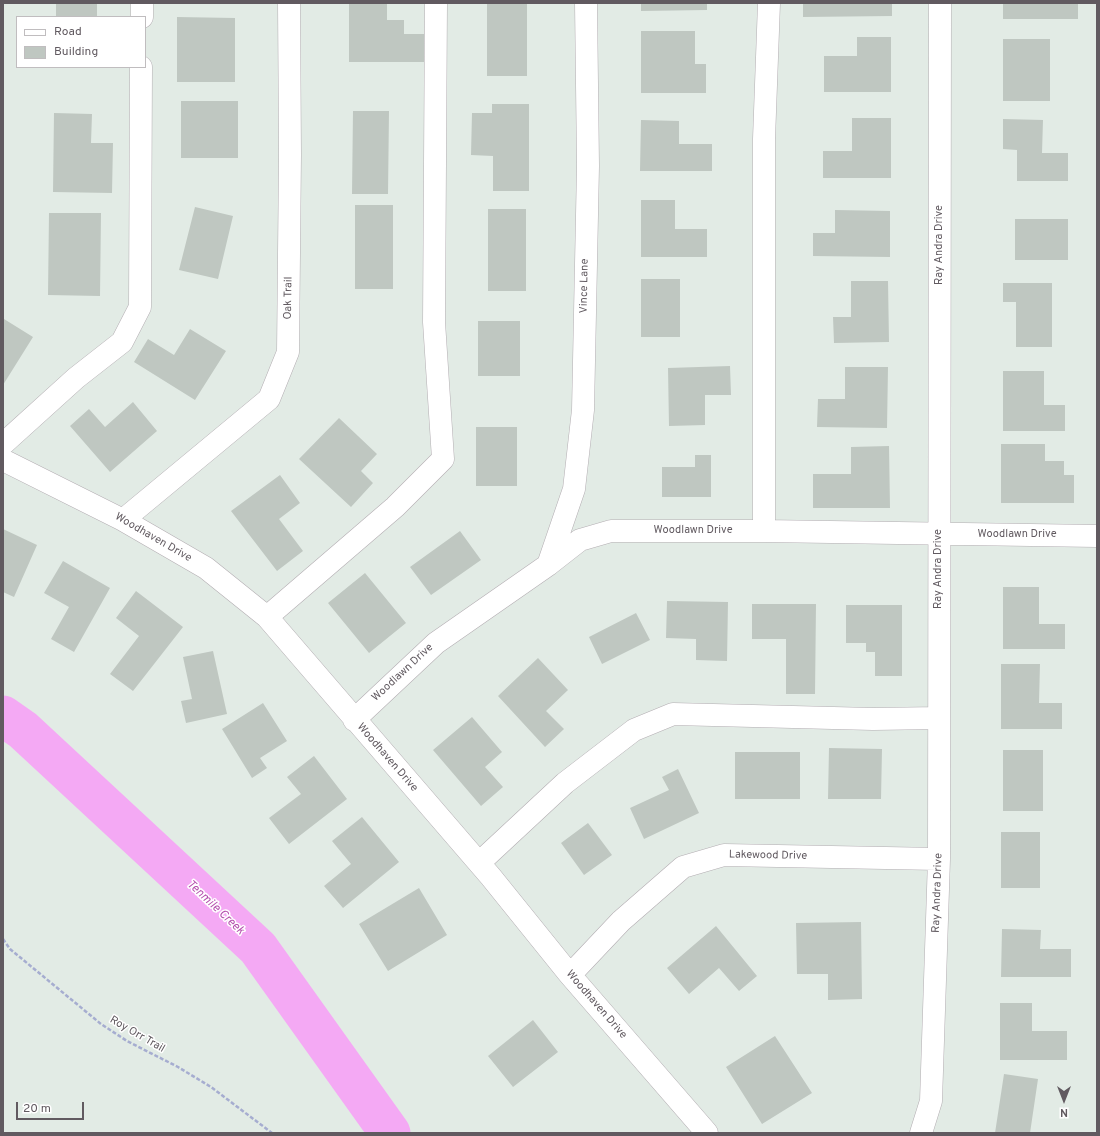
<!DOCTYPE html>
<html>
<head>
<meta charset="utf-8">
<style>
  body { margin:0 }
  #map { position:relative; width:1100px; height:1136px; overflow:hidden; background:#e2ebe5; font-family:Overpass,sans-serif }
  canvas { display:block }
  .frame { position:absolute; inset:0; border:4px solid #615a60; pointer-events:none }
  .legend { position:absolute; left:16px; top:16px; width:130px; height:52px; box-sizing:border-box; background:#fff; border:1px solid #c0bdbf; margin:0; padding:5px 7px; list-style:none; font-size:12px; color:#615a60 }
  .legend li { display:flex; align-items:center; gap:8px; height:20px }
  .legend b { width:20px; border:1px solid #c0bdbf }
  .north { position:absolute; left:1044px; top:1080px; width:40px; height:40px; -webkit-text-stroke:3px #fff; paint-order:stroke; rotate:180deg; font-size:11px; font-weight:700; line-height:16px; text-align:center; color:#615a60 }
  .north::after { content:''; display:block; margin:auto; width:14px; height:18px; background:#615a60; clip-path:polygon(50% 0,100% 100%,50% 72%,0 100%) }
  .scale { position:absolute; left:16px; top:1102px; width:68px; height:18px; box-sizing:border-box; border:2px solid #615a60; border-top:0; padding-left:5px; font-size:12px; line-height:14px; white-space:nowrap; color:#615a60; -webkit-text-stroke:3px #fff; paint-order:stroke }
</style>
</head>
<body>
<div id="map">
<canvas width="1100" height="1136"></canvas>
<div class="frame"></div>
<ul class="legend">
<li><b style="height:5px;background:#fff"></b>Road</li>
<li><b style="height:11px;background:#bfc7c1"></b>Building</li>
</ul>
<div class="north">N</div>
<div class="scale">20 m</div>
</div>
<script>
const c = document.querySelector('canvas').getContext('2d');
c.lineJoin = 'round';
function trace(path, color, width, dash) { c.strokeStyle = color; c.lineWidth = width; c.lineCap = dash ? 'butt' : 'round'; c.setLineDash(dash || []); c.stroke(path); }
function paint(path, color) { c.fillStyle = color; c.fill(path, 'evenodd'); }
function write(font, color, halo, rows, align = 'center') {
  c.font = font + ' Overpass,sans-serif'; c.lineWidth = 3; c.setLineDash([]); c.textBaseline = 'middle'; c.strokeStyle = halo; c.fillStyle = color; for (const [text, x, y, turn = 0] of rows) {
    c.save(); c.translate(x, y); c.rotate((+turn || 0) * Math.PI / 180); c.textAlign = isNaN(turn) ? turn : align; if (halo) c.strokeText(text, 0, 0); c.fillText(text, 0, 0); c.restore();
  }
}
trace(new Path2D(`
  M3,716L23,730L258,948L390,1133`), '#f4a9f4', 41);
paint(new Path2D(`
  M56,3H97V17H56Z
  M349,3H387V20H404V34H424V62H349Z
  M487,3H527V76H487Z
  M641,3H707V10L641,11Z
  M803,3H892V16L803,17Z
  M1003,3H1078V19H1003Z
  M177,17L235,18V82H177Z
  M641,31H695V64H706V93H641Z
  M857,37H891V92H824V56H857Z
  M1003,39H1050V101H1003Z
  M181,101H238V158H181Z
  M492,104H529V191H493V156L471,155L472,113H492Z
  M353,111H389L388,194H352Z
  M54,113L92,114L91,143H113L112,193L53,192Z
  M852,118H891V178H823V151H852Z
  M1003,119L1043,120L1042,153H1068V181H1017V150L1003,149Z
  M641,120L679,121V144H712V171H640Z
  M641,200H675V229H707V257H641Z
  M355,205H393V289H355Z
  M195,207L233,216L218,279L179,270Z
  M488,209H526V291H488Z
  M835,210L890,211V257L813,256V233H835Z
  M49,213H101L100,296L48,295Z
  M1015,219H1068V260H1015Z
  M641,279H680V337H641Z
  M851,281H888L889,342L834,343L833,317H851Z
  M1003,283H1052V347H1016V302H1003Z
  M4,319L33,337L3,385V320Z
  M478,321H520V376H478Z
  M190,329L226,351L195,400L134,362L148,339L174,355Z
  M730,366L731,395H705V425L669,426L668,368Z
  M845,367H888L887,428L817,427L818,399H845Z
  M1003,371H1044V405H1065V431H1003Z
  M133,402L157,431L110,472L70,426L89,409L105,427Z
  M339,418L377,454L361,471L373,483L351,507L299,459Z
  M476,427H517V486H476Z
  M1001,444H1045V461H1064V475H1074V503H1001Z
  M889,446L890,508H813V474H851V447Z
  M695,455H711V497H662V467H695Z
  M280,475L300,503L279,519L303,551L277,571L231,511Z
  M3,529L37,545L14,597L3,592Z
  M460,531L481,560L431,595L410,567Z
  M63,561L110,588L74,652L51,639L69,607L44,593Z
  M365,573L406,623L369,653L328,603Z
  M1003,587H1039V624H1065V649H1003Z
  M136,591L183,627L133,691L110,674L139,636L116,618Z
  M667,601L728,602L727,661L696,660V639L666,638Z
  M752,604H816L815,694H786V639H752Z
  M846,605H902V676H875V652H866V643H846Z
  M636,613L650,640L602,664L589,637Z
  M213,651L227,714L186,723L181,701L192,699L183,657Z
  M538,658L568,690L546,711L564,729L545,747L498,696Z
  M1001,664H1040L1039,703H1062V729H1001Z
  M263,703L287,741L260,758L267,768L252,778L222,729Z
  M472,717L502,752L485,767L503,787L481,806L433,750Z
  M829,748L882,749L881,799H828Z
  M1003,750H1043V811H1003Z
  M735,752H800V799H735Z
  M314,756L347,799L289,844L269,818L301,794L287,777Z
  M678,769L699,813L644,839L630,808L669,790L662,777Z
  M362,817L399,862L343,908L324,886L351,864L332,841Z
  M588,823L612,855L584,875L561,843Z
  M1001,832H1040V888H1001Z
  M419,888L447,935L388,971L359,924Z
  M861,922L862,999L828,1000V974H797L796,923Z
  M716,926L757,976L739,991L719,968L689,994L667,968Z
  M1002,929L1041,930L1040,949H1071V977H1001Z
  M1000,1003H1032V1031H1067V1060H1000Z
  M533,1020L558,1052L513,1087L488,1056Z
  M775,1036L812,1093L762,1124L726,1067Z
  M1004,1074L1038,1079L1030,1133H995Z`), '#bfc7c1');
const minor = new Path2D(`
  M142,17V3
  M3,444L76,378L122,342L140,307L141,67
  M3,460L123,520L206,568L267,617L491,877L570,975L707,1133
  M123,520L269,399L288,352L290,155L289,3
  M764,531V139L769,3
  M548,565L574,489L583,410L588,166L586,3
  M267,617L395,507L443,459L434,322L436,3
  M354,720L436,643L548,565L580,540L611,531H764L1097,536
  M479,863L565,783L634,730L673,714L873,719L939,718
  M570,975L621,921L683,867L724,855L939,859
  M921,1133L931,1101L939,859L940,3`);
trace(minor, '#b3adb2', 23);
trace(new Path2D(`
  M3,939L10,949L101,1024L127,1041L178,1067L211,1087L272,1133`), '#a6add0', 2.5, [4, 2]);
trace(minor, '#fff', 22);
write('11px', '#615a60', '#fff', [
  ["Ray Andra Drive",940,245,-90],
  ["Vince Lane",585,286,-89],
  ["Oak Trail",289,298,-89],
  ["Woodlawn Drive",693,531],
  ["Woodlawn Drive",1017,535],
  ["Woodhaven Drive",153,538,30],
  ["Ray Andra Drive",939,569,-90],
  ["Woodlawn Drive",403,673,-43],
  ["Woodhaven Drive",387,758,49],
  ["Lakewood Drive",768,856,1],
  ["Ray Andra Drive",938,893,-88],
  ["Woodhaven Drive",596,1005,49],
  ["Roy Orr Trail",137,1035,30]
]);
write('italic 12px', '#b44fad', '#fff', [
  ["Tenmile Creek",215,908,43]
]);
</script>
</body>
</html>
